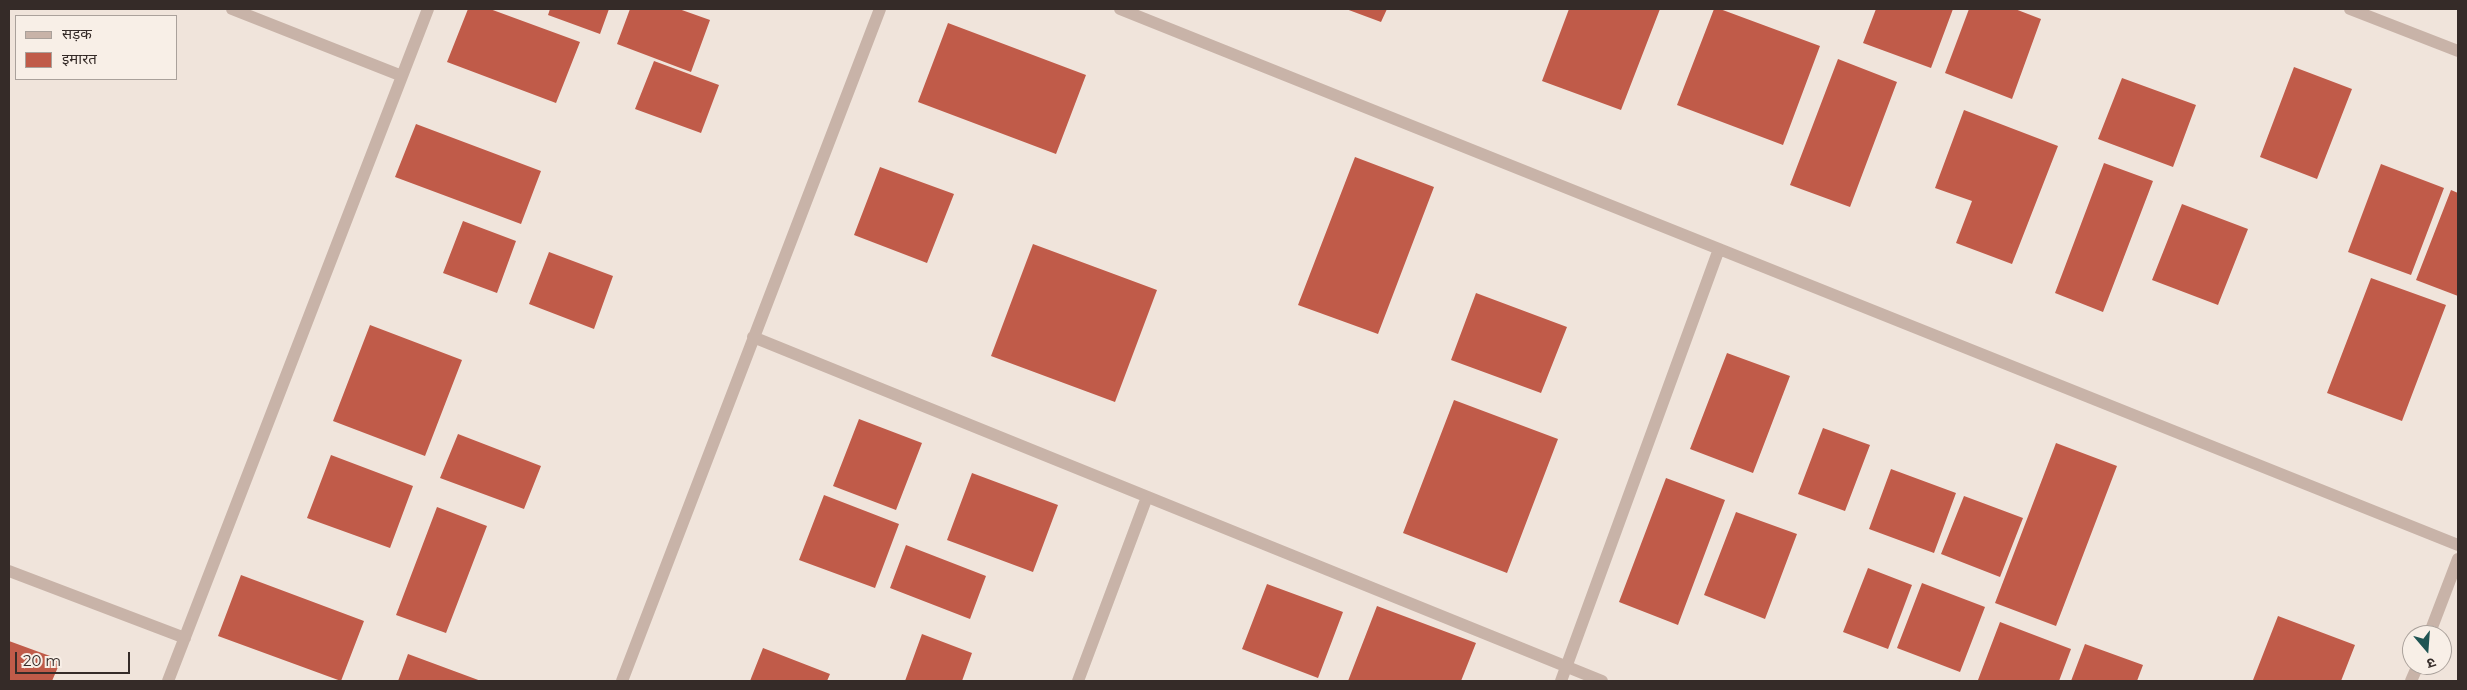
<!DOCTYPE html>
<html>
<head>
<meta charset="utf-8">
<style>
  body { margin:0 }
  #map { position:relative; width:2467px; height:690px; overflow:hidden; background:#f0e4db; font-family:Montserrat,"Noto Sans Devanagari",sans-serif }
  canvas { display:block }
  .frame { position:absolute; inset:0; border:10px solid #352b28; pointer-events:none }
  .legend { position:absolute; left:15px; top:15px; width:162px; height:65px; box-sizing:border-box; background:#f8efe7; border:1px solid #aaa19b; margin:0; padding:6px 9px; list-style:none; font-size:15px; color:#352b28 }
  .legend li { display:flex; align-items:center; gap:10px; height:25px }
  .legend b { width:25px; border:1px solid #aaa19b }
  .north { position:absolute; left:2402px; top:625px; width:50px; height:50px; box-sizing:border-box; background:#f8efe7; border:1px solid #aaa19b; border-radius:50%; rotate:162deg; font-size:14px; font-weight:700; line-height:20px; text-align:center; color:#352b28 }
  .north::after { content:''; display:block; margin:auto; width:18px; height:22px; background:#1f5453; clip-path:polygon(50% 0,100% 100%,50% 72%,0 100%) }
  .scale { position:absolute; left:15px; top:652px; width:115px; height:22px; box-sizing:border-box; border:2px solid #352b28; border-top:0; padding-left:6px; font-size:15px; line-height:18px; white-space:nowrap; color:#352b28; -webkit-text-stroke:4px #f8efe7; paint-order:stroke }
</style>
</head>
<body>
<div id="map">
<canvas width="2467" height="690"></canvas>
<div class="frame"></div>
<ul class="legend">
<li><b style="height:6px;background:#c8b3a8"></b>सड़क</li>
<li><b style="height:14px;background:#c05b49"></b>इमारत</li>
</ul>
<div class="north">उ</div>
<div class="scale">20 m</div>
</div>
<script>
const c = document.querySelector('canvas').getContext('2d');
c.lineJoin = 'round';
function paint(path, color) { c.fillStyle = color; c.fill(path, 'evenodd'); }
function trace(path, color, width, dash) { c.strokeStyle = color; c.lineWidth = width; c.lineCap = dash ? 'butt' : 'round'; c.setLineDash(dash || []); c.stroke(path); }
paint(new Path2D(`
  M468,9H490L580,42L556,103L447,62Z
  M550,9H609L600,34L548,15Z
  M630,9H679L710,20L691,72L617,44Z
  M1346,9H1387L1381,22Z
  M1569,9H1660L1621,110L1542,81Z
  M1714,9H1720L1820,46L1783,145L1677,105Z
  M1876,9H1953L1931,68L1863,43Z
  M1969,9H2015L2041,19L2012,99L1945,73Z
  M948,23L1086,75L1056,154L918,102Z
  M1838,59L1897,82L1850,207L1790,185Z
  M654,61L719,85L701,133L635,109Z
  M2294,67L2352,89L2317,179L2260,157Z
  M2122,78L2196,105L2173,167L2098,139Z
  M1964,110L2058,146L2012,264L1956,243L1972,201L1935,188Z
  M416,124L541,171L521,224L395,177Z
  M1355,157L1434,187L1378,334L1298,305Z
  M2104,163L2153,181L2103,312L2055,293Z
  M2381,164L2444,188L2411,275L2348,252Z
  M880,167L954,194L927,263L854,235Z
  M2451,190L2458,193V296L2416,280Z
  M2182,204L2248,229L2218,305L2152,280Z
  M463,221L516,241L497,293L443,273Z
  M1033,244L1157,290L1115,402L991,356Z
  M549,252L613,276L594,329L529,304Z
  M2371,278L2446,305L2402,421L2327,393Z
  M1476,293L1567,327L1541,393L1451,360Z
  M370,325L462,360L425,456L333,421Z
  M1727,353L1790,376L1753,473L1690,449Z
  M1454,400L1558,439L1507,573L1403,533Z
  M859,419L922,443L896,510L833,486Z
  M1823,428L1870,445L1845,511L1798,494Z
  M458,434L541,466L524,509L440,478Z
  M2056,443L2117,466L2056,626L1995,603Z
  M331,455L413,486L390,548L307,518Z
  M1891,469L1956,493L1934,553L1869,529Z
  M972,473L1058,505L1033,572L947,540Z
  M1666,478L1725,500L1678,625L1619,602Z
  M824,495L899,524L875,588L799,560Z
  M1964,496L2023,518L2000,577L1941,554Z
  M437,507L487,526L446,633L396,615Z
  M1736,512L1797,534L1765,619L1704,595Z
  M906,545L986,576L970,619L890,588Z
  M1868,568L1912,585L1888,649L1843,632Z
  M241,575L364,621L341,681L218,636Z
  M1922,583L1985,607L1960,672L1897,648Z
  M1267,584L1343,612L1318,678L1242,649Z
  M1377,606L1476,643L1461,681H1348Z
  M2278,616L2355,645L2341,681L2253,680Z
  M2000,622L2071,649L2059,681L1978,680Z
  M922,634L972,653L962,681H905Z
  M9,641L61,660L52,681H9Z
  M2085,644L2143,665L2137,681H2071Z
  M763,648L830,674L827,681H750Z
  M408,654L481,681H398Z`), '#c05b49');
trace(new Path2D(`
  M232,9L402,76
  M1120,9L2458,545
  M2350,9L2458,51
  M753,337L1602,681
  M9,571L185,638
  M2429,635L2458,559
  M168,681L428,9
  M622,681L880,9
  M1078,681L1147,497
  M1561,681L1719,249
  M2411,681L2418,665`), '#c8b3a8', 12);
</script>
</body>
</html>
